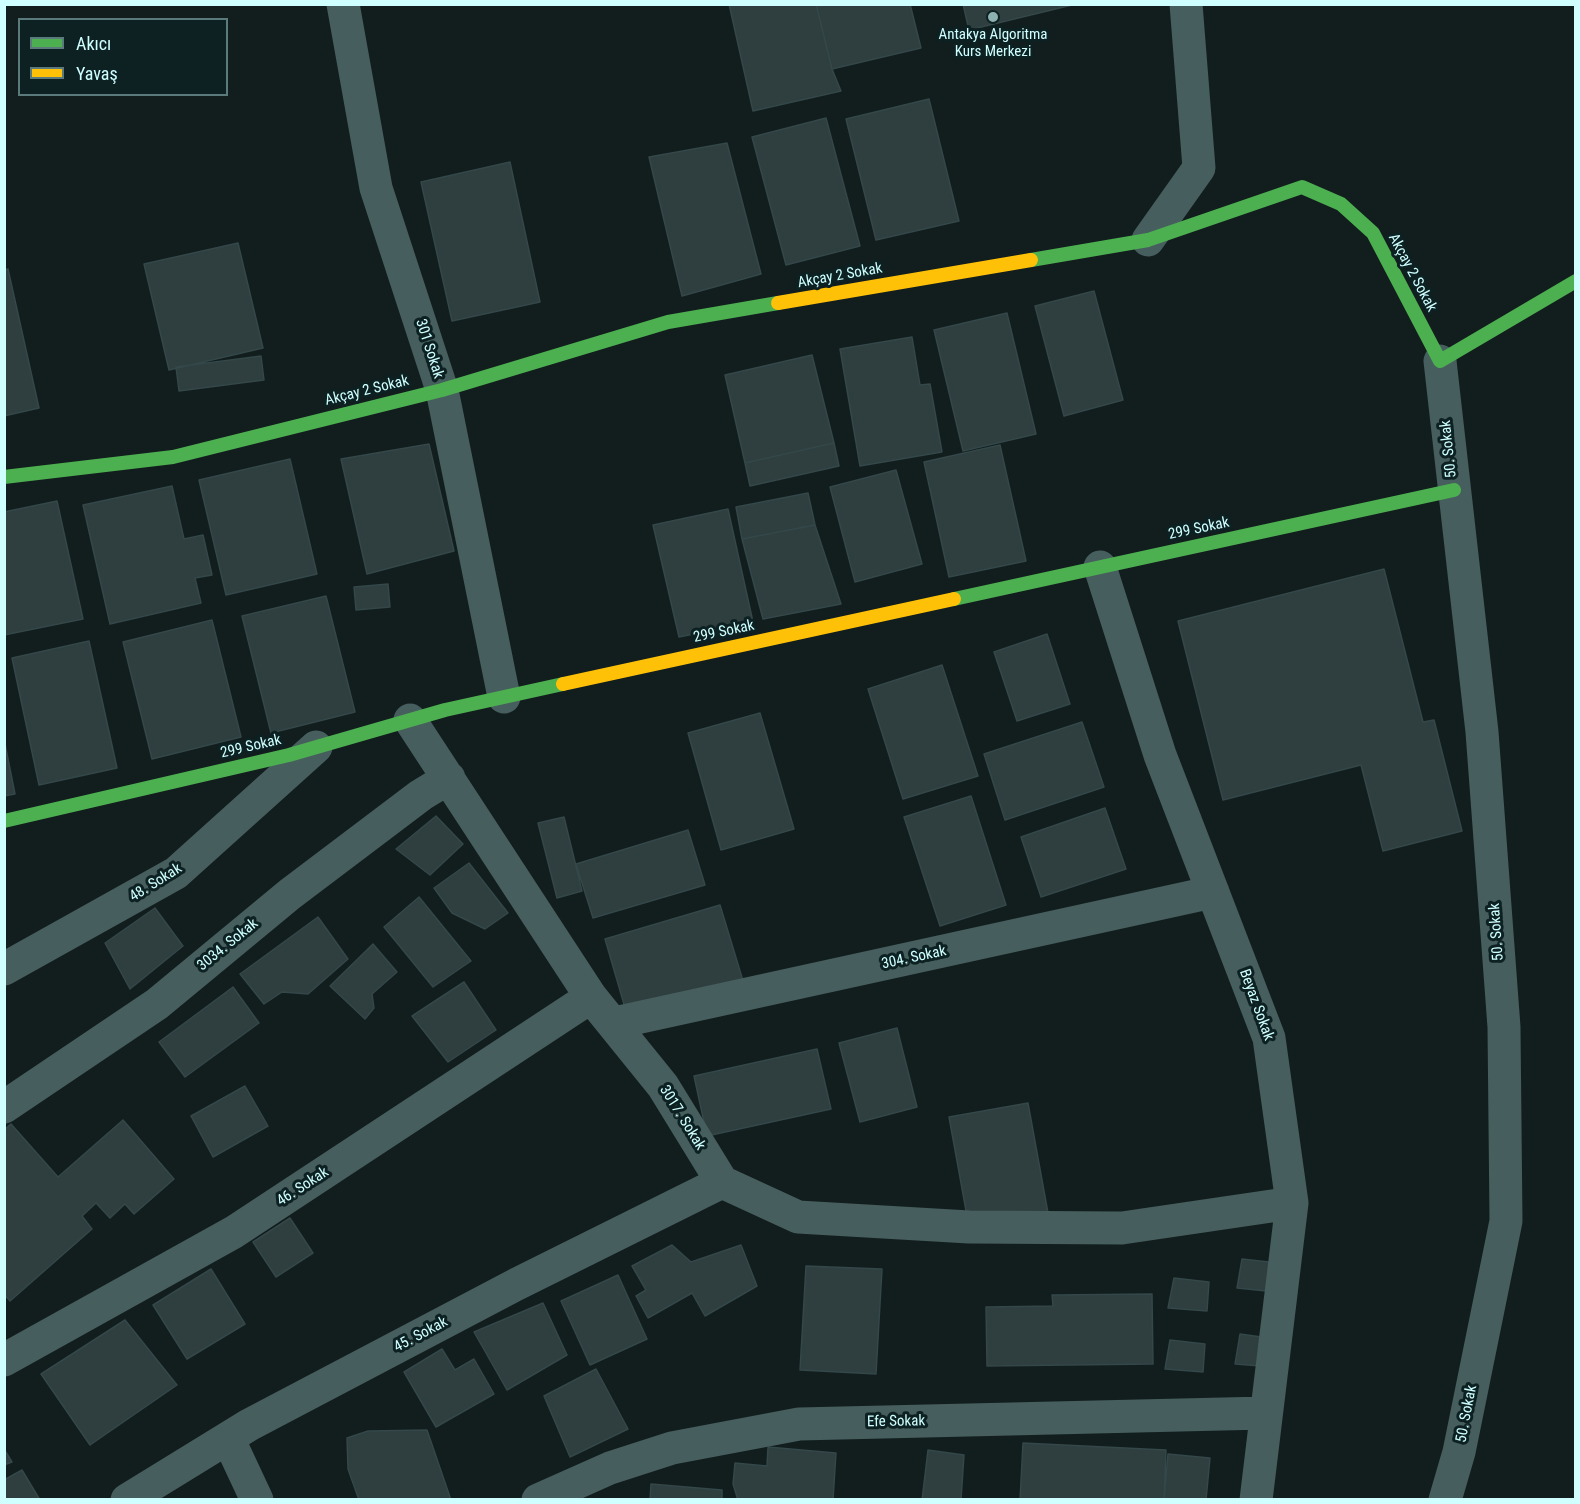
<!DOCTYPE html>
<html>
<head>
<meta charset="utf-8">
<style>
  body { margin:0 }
  #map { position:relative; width:1580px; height:1504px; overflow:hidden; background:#121d1e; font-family:"Roboto Condensed",sans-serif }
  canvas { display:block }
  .frame { position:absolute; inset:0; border:6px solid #cfffff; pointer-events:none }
  .legend { position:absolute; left:18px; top:18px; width:210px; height:78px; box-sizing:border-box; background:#0d2123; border:2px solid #5b7a7b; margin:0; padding:8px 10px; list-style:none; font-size:18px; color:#cfffff }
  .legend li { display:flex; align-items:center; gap:12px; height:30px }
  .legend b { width:30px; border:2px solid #5b7a7b }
</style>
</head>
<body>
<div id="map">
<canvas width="1580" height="1504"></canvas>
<div class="frame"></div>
<ul class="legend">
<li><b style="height:8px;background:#4caf50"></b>Akıcı</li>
<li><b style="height:8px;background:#ffc107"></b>Yavaş</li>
</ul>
</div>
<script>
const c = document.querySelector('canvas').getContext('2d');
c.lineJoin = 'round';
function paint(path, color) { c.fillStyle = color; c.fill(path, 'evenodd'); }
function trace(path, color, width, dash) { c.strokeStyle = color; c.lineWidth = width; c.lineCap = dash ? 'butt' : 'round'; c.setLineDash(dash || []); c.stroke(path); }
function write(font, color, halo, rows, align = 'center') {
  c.font = font + ' "Roboto Condensed",sans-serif'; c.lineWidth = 6; c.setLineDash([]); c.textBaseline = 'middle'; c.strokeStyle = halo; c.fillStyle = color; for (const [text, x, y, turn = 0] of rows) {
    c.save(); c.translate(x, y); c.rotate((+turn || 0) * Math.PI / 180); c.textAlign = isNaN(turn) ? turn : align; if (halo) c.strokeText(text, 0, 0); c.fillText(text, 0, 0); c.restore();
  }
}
const building = new Path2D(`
  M729,4H816L832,69L841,91L753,111Z
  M816,4H910L921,48L832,69Z
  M963,4H1072V5L969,30Z
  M929,99L959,221L876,240L846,119Z
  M826,118L860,246L786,265L752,137Z
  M727,143L761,274L682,296L649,157Z
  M510,162L540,302L452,321L421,182Z
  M238,243L263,348L169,370L144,264Z
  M8,269L39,408L4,416V270Z
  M1094,291L1123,400L1064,416L1035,306Z
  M1007,313L1036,434L963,451L934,330Z
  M912,337L920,385L930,384L942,452L860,466L840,349Z
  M812,355L834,443L745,463L725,375Z
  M261,356L264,380L179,391L176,367Z
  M834,443L839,466L750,486L745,463Z
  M429,444L454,551L367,574L341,459Z
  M1000,445L1026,561L949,577L924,462Z
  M290,459L317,574L226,595L199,480Z
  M896,470L922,564L855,582L830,487Z
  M172,486L184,539L203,535L212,575L195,578L201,603L110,624L83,505Z
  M808,493L815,525L742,539L736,507Z
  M57,501L83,619L4,635V512Z
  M728,509L753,622L679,637L653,525Z
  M815,525L841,604L763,619L742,539Z
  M1384,569L1423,722L1434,720L1462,831L1383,851L1361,765L1223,800L1178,621Z
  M388,584L390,607L356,610L354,587Z
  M326,596L355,712L271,733L242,616Z
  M212,620L241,737L152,759L123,642Z
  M1047,634L1070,704L1017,721L994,652Z
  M89,641L117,768L39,785L12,658Z
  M942,665L978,776L903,799L868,689Z
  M760,713L794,829L721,850L688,733Z
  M1082,722L1104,787L1005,820L984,754Z
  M4,739L15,794L4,796Z
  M971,796L1006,905L940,926L904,817Z
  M1105,808L1126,869L1041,897L1021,837Z
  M436,816L463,844L430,875L396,849Z
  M564,817L582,891L557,898L538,823Z
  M688,830L705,885L593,918L576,864Z
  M469,863L508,913L485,929L452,913L434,888Z
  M419,897L471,961L433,987L384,927Z
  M720,905L744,984L628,1018L605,939Z
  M155,908L183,946L130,989L105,943Z
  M318,917L348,959L308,994L282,992L264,1004L240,974Z
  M373,944L397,972L372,994L374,1008L365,1019L330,986Z
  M464,982L496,1030L448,1062L412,1016Z
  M233,987L259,1023L185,1077L159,1042Z
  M897,1028L917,1107L860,1122L839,1043Z
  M817,1049L831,1109L707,1136L694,1076Z
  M245,1086L268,1126L213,1157L191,1116Z
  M1028,1103L1048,1213L969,1227L949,1117Z
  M123,1120L174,1179L134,1214L125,1204L110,1218L96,1203L82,1216L92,1229L10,1301L4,1294V1130L11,1124L58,1177Z
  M290,1218L313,1253L276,1277L253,1242Z
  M672,1245L691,1262L741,1245L757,1286L705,1316L692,1293L648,1318L636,1296L646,1290L632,1266Z
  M1242,1259L1278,1263L1276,1292L1237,1288Z
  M806,1266L882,1269L876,1374L800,1370Z
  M211,1269L245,1324L187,1359L153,1305Z
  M618,1275L647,1339L590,1365L561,1301Z
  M1174,1278L1209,1282L1207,1311L1168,1308Z
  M1152,1294L1153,1364L987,1366L986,1307L1053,1306L1052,1295Z
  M543,1303L567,1355L507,1390L474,1332Z
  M125,1320L177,1385L90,1445L41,1374Z
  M1240,1334L1276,1339L1273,1367L1235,1364Z
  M1170,1340L1205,1344L1203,1372L1165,1369Z
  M442,1349L455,1370L474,1359L494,1394L436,1427L404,1372Z
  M596,1369L628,1429L570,1457L544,1396Z
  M427,1430L451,1500H359L348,1469L347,1438L368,1431Z
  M1023,1443L1166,1450L1164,1500H1020Z
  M768,1447L836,1453L833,1500H738L733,1484L735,1463L767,1466Z
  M4,1449L12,1462L4,1465Z
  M928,1450L964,1455L961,1500H922Z
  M1168,1454L1210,1458L1206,1500H1164Z
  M22,1470L40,1500H4V1480Z
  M651,1484L722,1490V1500H650Z`);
paint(building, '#2f3f40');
trace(building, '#344749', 1.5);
trace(new Path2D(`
  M343,4L376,188L442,390L504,697
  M1148,240L1199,168L1186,4
  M1440,361L1482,732L1504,1027L1506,1221L1459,1452L1445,1500
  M1100,567L1160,755L1269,1038L1292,1203L1256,1500
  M410,720L591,997L663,1086L722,1182L798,1217L969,1227L1122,1228L1292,1203
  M4,969L176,873L316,747
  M614,1023L1213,892
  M4,1107L157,1004L290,894L421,795L449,778
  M4,1360L234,1232L591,997
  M228,1438L257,1500
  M127,1500L249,1425L517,1284L722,1182
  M538,1500L610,1468L672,1448L799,1424L1265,1413`), '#465e5d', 33);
trace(new Path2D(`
  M1031,260L1148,240L1302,187L1341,204L1373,233L1440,361L1576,281
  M4,477L173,457L442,390L668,322L778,303
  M954,599L1454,490
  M4,821L289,755L445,710L563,684`), '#4caf50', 14);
trace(new Path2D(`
  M778,303L1031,260
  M563,684L954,599`), '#ffc107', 14);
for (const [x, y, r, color] of [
  [993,17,6,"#8db0b0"]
]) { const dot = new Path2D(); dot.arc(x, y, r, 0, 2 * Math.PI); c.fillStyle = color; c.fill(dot); trace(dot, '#0d2123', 2); }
write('15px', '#cfffff', '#0d2123', [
  ["Antakya Algoritma",993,35],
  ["Kurs Merkezi",993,52]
]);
write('15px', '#cfffff', '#0d2123', [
  ["Akçay 2 Sokak",1412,273,62],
  ["Akçay 2 Sokak",840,276,-10],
  ["301 Sokak",429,349,72],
  ["Akçay 2 Sokak",367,391,-14],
  ["50. Sokak",1449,449,-96],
  ["299 Sokak",1199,529,-12],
  ["299 Sokak",724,632,-12],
  ["299 Sokak",251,747,-13],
  ["48. Sokak",156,883,-32],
  ["50. Sokak",1497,932,-94],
  ["3034. Sokak",228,945,-39],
  ["304. Sokak",914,958,-12],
  ["Beyaz Sokak",1256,1005,70],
  ["3017. Sokak",682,1118,58],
  ["46. Sokak",303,1187,-33],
  ["45. Sokak",421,1335,-28],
  ["50. Sokak",1467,1414,-79],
  ["Efe Sokak",896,1422,-1]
]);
</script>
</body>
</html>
